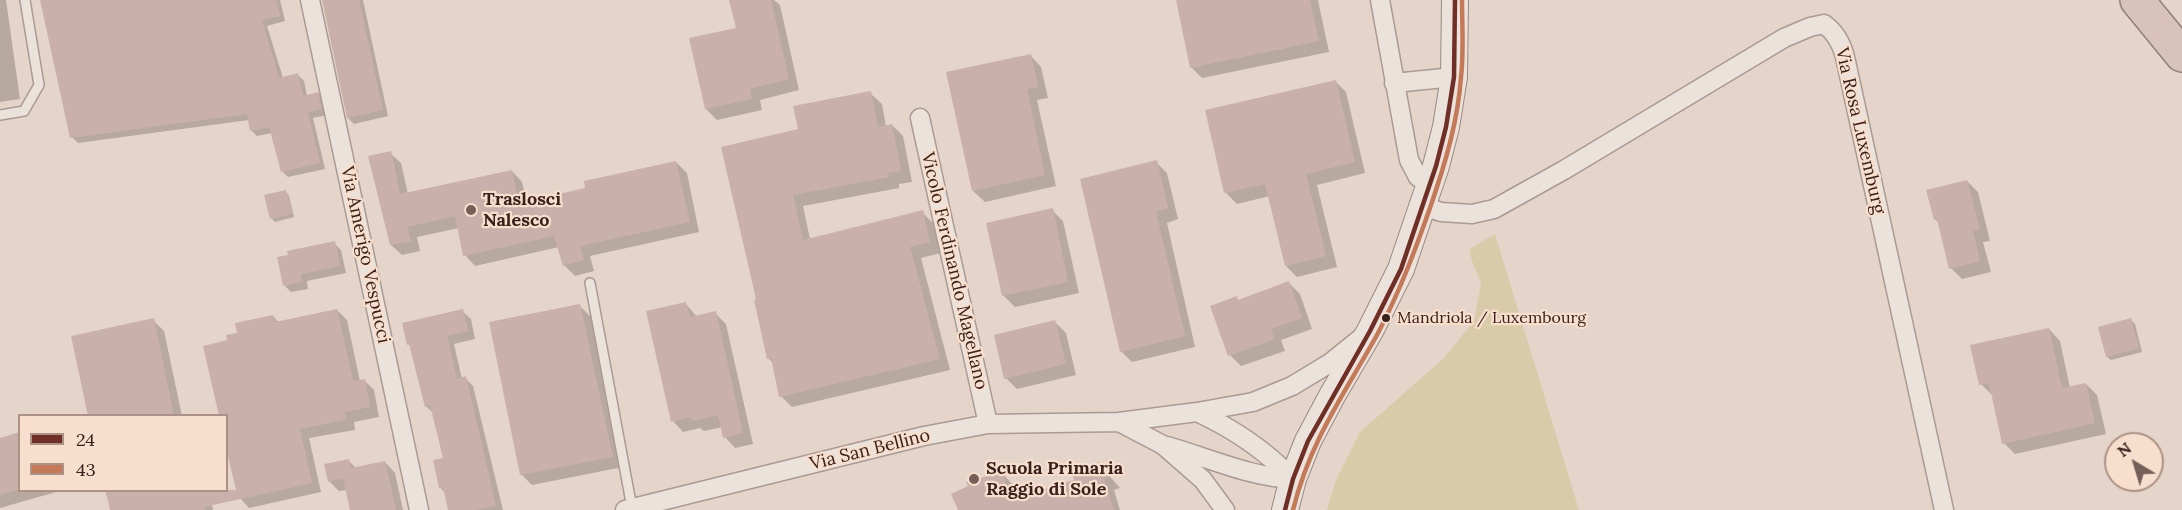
<!DOCTYPE html>
<html>
<head>
<meta charset="utf-8">
<style>
  body { margin:0 }
  #map { position:relative; width:2182px; height:510px; overflow:hidden; background:#e5d4c9; font-family:Lora,serif }
  canvas { display:block }
  .legend { position:absolute; left:18px; top:414px; width:210px; height:78px; box-sizing:border-box; background:#f8decd; border:2px solid #ac9286; margin:0; padding:8px 10px; list-style:none; font-size:18px; color:#39201b }
  .legend li { display:flex; align-items:center; gap:12px; height:30px }
  .legend b { width:30px; border:2px solid #ac9286 }
  .north { position:absolute; left:2104px; top:432px; width:60px; height:60px; box-sizing:border-box; background:#f8decd; border:2px solid #ac9286; border-radius:50%; rotate:322deg; font-size:16px; font-weight:700; line-height:24px; text-align:center; color:#39201b }
  .north::after { content:''; display:block; margin:auto; width:21px; height:27px; background:#755f58; clip-path:polygon(50% 0,100% 100%,50% 72%,0 100%) }
</style>
</head>
<body>
<div id="map">
<canvas width="2182" height="510"></canvas>
<ul class="legend">
<li><b style="height:8px;background:#6f2f26"></b>24</li>
<li><b style="height:8px;background:#c47959"></b>43</li>
</ul>
<div class="north">N</div>
</div>
<script>
const c = document.querySelector('canvas').getContext('2d');
c.lineJoin = 'round';
function paint(path, color) { c.fillStyle = color; c.fill(path, 'evenodd'); }
function trace(path, color, width, dash) { c.strokeStyle = color; c.lineWidth = width; c.lineCap = dash ? 'butt' : 'round'; c.setLineDash(dash || []); c.stroke(path); }
function write(font, color, halo, rows, align = 'center') {
  c.font = font + ' Lora,serif'; c.lineWidth = 4.5; c.setLineDash([]); c.textBaseline = 'middle'; c.strokeStyle = halo; c.fillStyle = color; for (const [text, x, y, turn = 0] of rows) {
    c.save(); c.translate(x, y); c.rotate((+turn || 0) * Math.PI / 180); c.textAlign = isNaN(turn) ? turn : align; if (halo) c.strokeText(text, 0, 0); c.fillText(text, 0, 0); c.restore();
  }
}
paint(new Path2D(`
  M1495,234L1579,510H1327L1336,480L1360,432L1444,358L1474,321L1481,282L1473,264L1469,249Z`), '#d9cbaa');
paint(new Path2D(`
  M0,0H6L20,99L0,102Z
  M41,0H280L285,21L267,26L283,78L298,75L304,81L307,96L318,93L324,99L327,115L313,118L325,169L288,177L282,171L272,133L257,136L251,130L249,120L78,143L72,137Z
  M323,0H363L388,116L354,124L348,118Z
  M744,0H774L780,5L799,90L760,100L762,110L717,120L706,109L737,29Z
  M1177,0H1318L1329,52L1202,78L1191,67Z
  M1030,55L1041,67L1048,98L1037,100L1056,186L985,202L973,191Z
  M1335,81L1346,92L1365,173L1317,185L1337,267L1297,277L1286,266L1270,196L1237,204L1226,193Z
  M870,93L882,104L886,127L892,125L903,136L912,182L899,184V188L803,206L810,239L922,212L933,223L941,253L921,258L950,370L792,407L781,396L774,364L768,358L758,300L799,130Z
  M390,153L401,163L408,194L512,171L522,182L527,203L587,190L676,162L687,173L699,232L590,256L594,271L575,276L564,265L559,247L475,266L465,255L459,228L417,237L420,251L402,255L391,245Z
  M1156,162L1167,173L1178,219L1167,223L1195,347L1132,362L1121,351Z
  M1967,181L1978,192L1990,241L1983,242L1991,272L1962,279L1951,268L1940,224L1935,219Z
  M286,192L289,196L294,217L275,222L271,218Z
  M1052,210L1063,221L1079,293L1015,307L1004,296L988,224Z
  M334,243L341,250L346,273L307,281L308,289L291,292L285,286Z
  M1289,283L1300,294L1312,329L1281,340L1285,351L1241,366L1230,355L1236,298L1239,301Z
  M686,304L697,317L715,313L726,324L753,444L735,448L725,437L723,427L704,431L700,428L683,432L673,421Z
  M579,305L591,317L623,467L532,485L521,474Z
  M337,310L347,320L360,381L364,380L374,390L379,417L354,422L355,430L309,438L321,492L249,508L240,498L229,341L239,334L273,316L279,323Z
  M462,311L471,319L475,339L454,344L462,379L465,378L473,386L503,510H449L445,493L440,487L445,459L434,414L426,406L412,348L408,344Z
  M153,320L164,331L182,416H90Z
  M2131,320L2135,324L2142,352L2111,360L2107,357Z
  M1055,322L1066,333L1076,375L1017,389L1006,378Z
  M2049,329L2060,341L2070,388L2086,384L2097,395L2106,434L2015,454L2004,443L1992,395L1981,384Z
  M20,434V490L56,492L0,508V439Z
  M349,461L356,468L385,462L395,473L403,510H352L347,490L339,491L329,481Z
  M1099,464L1120,488L1114,490L1120,510H960L1002,473L1013,485L1018,499L1076,481Z
  M105,490H209L213,510H111Z`), '#0003');
paint(new Path2D(`
  M40,0H276L280,16L262,20L279,78L298,73L303,96L318,92L322,109L308,112L320,163L281,172L269,127L250,131L247,114L70,138Z
  M322,0H359L383,110L347,118Z
  M729,0H771L789,79L750,89L752,99L705,109L689,38L736,28Z
  M1176,0H1310L1319,41L1190,68Z
  M1031,54L1038,87L1027,89L1045,175L972,191L946,72Z
  M1336,80L1355,162L1306,174L1326,256L1285,266L1265,184L1224,193L1205,110Z
  M871,91L878,127L892,124L901,171L888,173L889,177L793,195L803,240L923,210L930,242L910,247L940,359L779,397L771,358L767,359L754,300L756,299L721,147L798,129L793,106Z
  M391,151L400,194L512,170L519,203L585,188L584,181L676,161L690,222L580,246L584,260L563,266L554,236L463,256L455,216L407,227L411,241L390,245L368,156Z
  M1157,160L1168,208L1156,212L1185,336L1120,352L1080,179Z
  M1967,180L1980,230L1973,231L1980,261L1949,269L1937,219L1934,220L1926,190Z
  M286,190L292,214L270,219L264,195Z
  M1053,208L1068,282L1002,296L986,223Z
  M335,241L340,266L301,274L302,282L283,286L277,257L288,255L287,251Z
  M1289,281L1302,318L1271,329L1275,339L1228,356L1210,306L1237,296L1238,300Z
  M686,302L690,317L716,311L743,433L723,438L718,415L692,421L691,417L671,422L646,311Z
  M580,304L613,457L520,475L489,322Z
  M337,309L353,381L365,379L370,407L345,412L346,420L300,429L312,483L204,507L205,510H110L106,490H236L226,448V416H219L203,346L227,340L226,335L237,333L235,323L273,315L275,322Z
  M463,309L468,331L447,336L457,379L466,376L496,506L475,510H448L443,487L439,488L433,460L443,458L430,405L425,407L409,344L407,345L402,323Z
  M154,318L174,416H88L71,336Z
  M2131,318L2139,348L2106,357L2098,327Z
  M1055,320L1066,364L1004,379L994,335Z
  M2049,328L2062,388L2086,383L2095,423L2002,444L1989,383L1979,385L1970,345Z
  M20,432V489L0,495V438Z
  M349,459L351,468L385,461L396,510H350L343,478L328,482L324,464Z
  M1099,462L1110,476L1104,479L1114,510H958L951,494L968,486L966,482L1002,472L1012,499L1074,480L1071,472Z`), '#cab0aa');
const lane = new Path2D(`
  M0,115L24,111L39,85L25,0
  M590,283L632,508`);
const street = new Path2D(`
  M310,0L419,510
  M1380,0L1409,160L1418,177L1430,184
  M1394,83L1454,77
  M920,118L988,424
  M1423,206L1441,212L1472,214L1494,209L1564,170L1784,38L1810,27L1824,24C1835,32 1842,45 1845,57L1944,510
  M1197,412C1234,429 1265,450 1293,479
  M1119,422L1163,445L1203,480L1225,510
  M1167,446C1209,458 1250,477 1293,479
  M625,510L924,436L988,424L1119,422L1197,412L1253,402L1292,386L1330,363L1361,338`);
const secondary = new Path2D(`
  M1285,510L1293,479L1308,441L1333,394L1370,331L1401,269L1436,166L1446,127L1454,77L1455,0`);
const highway = new Path2D(`
  M2137,0L2182,55`);
trace(lane, '#aa9a93', 12);
trace(street, '#aa9a93', 21);
trace(secondary, '#998983', 28);
trace(highway, '#8f807a', 36);
trace(lane, '#ece2dc', 9);
trace(street, '#ece2dc', 18);
trace(secondary, '#ece2dc', 26);
trace(highway, '#d8c2ba', 33);
trace(new Path2D(`
  M1285,510L1293,479L1308,441L1370,331L1401,269L1436,166L1446,127L1454,77L1455,0`), '#6f2f26', 4.5);
trace(new Path2D(`
  M1293,510C1310,441 1343,396 1377,335C1400,291 1415,251 1431,205C1445,164 1458,121 1461,77C1464,52 1462,26 1462,0`), '#c47959', 4.5);
for (const [x, y, r, color] of [
  [471,210,6,"#755f58"],
  [1386,318,5,"#39201b"],
  [974,479,6,"#755f58"]
]) { const dot = new Path2D(); dot.arc(x, y, r, 0, 2 * Math.PI); c.fillStyle = color; c.fill(dot); trace(dot, '#f8decd', 2); }
write('16px', '#39201b', '#f8decd', [
  ["Mandriola / Luxembourg",1397,318]
], 'left');
write('18px', '#39201b', '#f8decd', [
  ["Via Rosa Luxemburg",1860,131,77],
  ["Via Amerigo Vespucci",365,255,78],
  ["Vicolo Ferdinando Magellano",954,271,77],
  ["Via San Bellino",870,450,-14]
]);
write('bold 18px', '#39201b', '#f8decd', [
  ["Traslosci",483,200],
  ["Nalesco",483,221],
  ["Scuola Primaria",986,469],
  ["Raggio di Sole",986,490]
], 'left');
</script>
</body>
</html>
